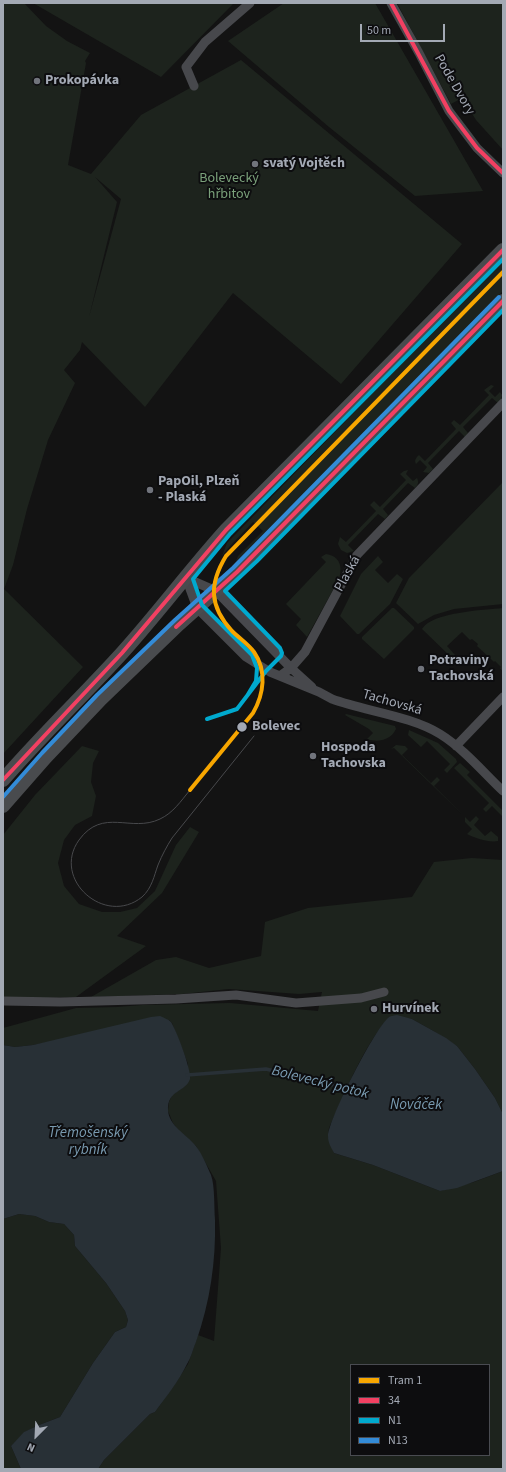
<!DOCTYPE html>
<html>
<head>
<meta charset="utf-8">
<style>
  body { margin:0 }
  #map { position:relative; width:506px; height:1472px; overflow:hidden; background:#131313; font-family:"Source Sans 3",sans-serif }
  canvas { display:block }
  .frame { position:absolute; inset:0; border:4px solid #a3a9b4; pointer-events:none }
  .legend { position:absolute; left:350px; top:1364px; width:140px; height:92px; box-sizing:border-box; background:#0d0d0f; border:1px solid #494b51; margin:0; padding:5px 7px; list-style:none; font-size:12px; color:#a3a9b4 }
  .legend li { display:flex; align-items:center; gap:8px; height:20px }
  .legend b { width:20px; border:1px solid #494b51 }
  .north { position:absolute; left:16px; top:1416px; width:40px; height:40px; -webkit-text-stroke:3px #0d0d0f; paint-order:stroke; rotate:204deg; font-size:11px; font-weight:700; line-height:16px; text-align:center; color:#a3a9b4 }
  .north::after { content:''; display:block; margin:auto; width:14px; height:18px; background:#a3a9b4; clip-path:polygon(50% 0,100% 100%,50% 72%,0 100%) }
  .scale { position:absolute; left:360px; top:24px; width:85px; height:18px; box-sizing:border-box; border:2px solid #a3a9b4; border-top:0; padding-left:5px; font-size:12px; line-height:14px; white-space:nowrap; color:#a3a9b4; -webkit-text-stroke:3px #0d0d0f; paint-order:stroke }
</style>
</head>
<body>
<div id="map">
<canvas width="506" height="1472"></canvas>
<div class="frame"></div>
<ul class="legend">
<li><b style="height:5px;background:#f7a600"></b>Tram 1</li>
<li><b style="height:5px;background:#f24062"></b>34</li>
<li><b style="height:5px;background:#00a9ce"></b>N1</li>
<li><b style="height:5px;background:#338bd7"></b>N13</li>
</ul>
<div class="north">N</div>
<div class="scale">50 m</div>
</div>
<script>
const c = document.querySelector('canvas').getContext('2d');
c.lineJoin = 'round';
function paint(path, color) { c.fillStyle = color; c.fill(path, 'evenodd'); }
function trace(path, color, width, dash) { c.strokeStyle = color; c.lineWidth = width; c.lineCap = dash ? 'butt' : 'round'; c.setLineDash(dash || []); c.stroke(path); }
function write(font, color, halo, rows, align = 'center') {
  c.font = font + ' "Source Sans 3",sans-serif'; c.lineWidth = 4; c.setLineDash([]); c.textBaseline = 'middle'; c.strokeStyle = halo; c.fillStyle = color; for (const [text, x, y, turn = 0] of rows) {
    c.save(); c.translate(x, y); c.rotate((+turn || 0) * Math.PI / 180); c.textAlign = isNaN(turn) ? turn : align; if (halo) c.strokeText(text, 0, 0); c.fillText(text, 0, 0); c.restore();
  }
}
paint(new Path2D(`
  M3,3H24L46,26L67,41L90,53L85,61L86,63L68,165L91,174L141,115L241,60L462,244L341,384L233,293L145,407L82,342L80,350L64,370L75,383L48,440L27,509L13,565L4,589L83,667L3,754ZM95,177L121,199L89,317L117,202Z
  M33,3H234L161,77Z
  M284,3H375L483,191L415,196L329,127L228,41Z
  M397,3H503V150L476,120L462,98L451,104Z
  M503,259V291L241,557L236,561L238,556L263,531L253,522L230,546L222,556L227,543Z
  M491,385L494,386L489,391L495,397L500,392L502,395L501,400L498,403L492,398L463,427L468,433L465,437L459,431L428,463L433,469L429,473L423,472L427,467L420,460L416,464C414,460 416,458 419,455L425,461L456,429L451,423L454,420L460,425L489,395L484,390Z
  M408,470L406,474L413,481L417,478C419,482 418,485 415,488L408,483L383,509L388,515L385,519L378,514L348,545L354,551L347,553L341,550L338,544L340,537L346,542L376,511L370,505L374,501L380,507L406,480L400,474L404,471Z
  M503,482V604L454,609L434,615L418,624L396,603L409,578Z
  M326,554C340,556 343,567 339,579L307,637L296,625L301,619L286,604L326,562L321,557Z
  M378,556L383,562L375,570L388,583L397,574L403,579L390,604L359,634H357L340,616L361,574Z
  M392,608H394L414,627V629L384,659L362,639V637Z
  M503,608V672L500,668L501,667L495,661L494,662L477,646L478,644L472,639L470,640L462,632L447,646L455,655L452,658L422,629C432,612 484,610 503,608Z
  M346,714L395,726L396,729C391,740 378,743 367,739L373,733L369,729L345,715Z
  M409,730L438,743L456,759L457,762L447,773L444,770L450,764L427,741L421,747L408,735Z
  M396,745L405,746L408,749L402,755L431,783L437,777L440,780L434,786L470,822L476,816L479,819L474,825L485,836L491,831L498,837V841C490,843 474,838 467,834L472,829L465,822V817L394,748L391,749Z
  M82,746L99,751L93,763L91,782L96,796L92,816L75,825L64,840L58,863L64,886L79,904L102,912H120L137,908L155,891L176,845L190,827L199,832L162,893L117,936L146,946L76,997L38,998L3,997V835L35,795Z
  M460,763L470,772L467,775L503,811V817L492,806L486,812L483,809L489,803L454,768Z
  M472,858L503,860V1114L495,1098L475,1069L457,1046L435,1032L412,1019L389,1017C362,1049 346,1090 329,1128L328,1135L334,1153L373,1165L440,1191L474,1182L503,1171V1469H98L104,1460L150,1414L155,1412L175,1384L188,1364L198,1335L214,1341L221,1248L216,1181L196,1146L178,1130L173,1123L168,1111L169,1102L172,1095L186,1085L188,1064L172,1023L169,1020L33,1045L15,1047L3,1045V1028L76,1008L117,1007L142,1005L230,1003L318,1011L322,992L299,994L229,989L182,994L91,997L156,960L176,957L209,968L261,956L265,922L308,908L412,897L434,862ZM351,1365H489V1455H351Z
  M19,1214L35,1216L49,1222L64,1224L74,1235L75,1246L106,1283L125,1311L128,1320L126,1327L115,1332L93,1363L60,1417L39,1425L25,1432L11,1446L21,1469H3V1219Z`), '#1d231d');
paint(new Path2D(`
  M397,1015L412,1019L446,1038L457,1046L475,1069L495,1098L503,1114V1171L457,1188L440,1191L373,1165L334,1153C331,1147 328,1143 328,1136C329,1118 375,1028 389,1017C391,1016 395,1015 397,1015Z
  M160,1016C164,1018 168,1019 171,1022C176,1029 192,1071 190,1079C186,1092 167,1090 168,1110C169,1126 186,1134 195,1145C202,1153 207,1166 211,1175C215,1186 214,1207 215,1220C216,1262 210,1302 196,1342C193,1349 191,1358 187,1364C179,1381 166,1397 155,1412L150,1414L104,1460L98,1469H21L11,1446L24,1432L39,1425L60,1417L93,1363L115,1332L126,1327L128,1320L125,1311L106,1283L75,1246L74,1235L64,1224L49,1222L35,1216L19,1214L3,1219V1045L15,1047L33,1045L151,1017Z`), '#283036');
trace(new Path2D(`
  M187,1075L266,1069L350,1089`), '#283036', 3.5);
trace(new Path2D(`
  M391,3L419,53L449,111L477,148L503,173
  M194,86L186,67L205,42L250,3
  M186,578L197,608L246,657L270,672L319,692L332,699C365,711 411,716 440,734C464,749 483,772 503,791
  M186,578L216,591L291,668L312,687
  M280,676L291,668L305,652L357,555L503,403
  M456,746L503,697
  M3,1001L60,1002L176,999L236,995L296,1003L361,998L384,992`), '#47484c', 9);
trace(new Path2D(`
  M3,780C41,736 83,696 122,653C158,613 190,570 226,530L503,250
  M3,806L46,757L101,699L179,624L237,572L503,301`), '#494b4e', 14);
trace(new Path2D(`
  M190,790C181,801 173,813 160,819C131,833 103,807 79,840C51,879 105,927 142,897C152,888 154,876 158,865C162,855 167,846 172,838L254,736`), '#48494c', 1);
trace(new Path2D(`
  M391,3L449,111L477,148L503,173
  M176,627L237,572L503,301
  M3,780L122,653L226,530L503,250`), '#f24062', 4);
trace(new Path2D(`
  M247,696L256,681L257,668L252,655L202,605L193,579L230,534L503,259
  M207,719L237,709L266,671L281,656L282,653L280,648L225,591L257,561L503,310`), '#00a9ce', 4);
trace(new Path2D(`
  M3,797L42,753L97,695L175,620L233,568L499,297`), '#338bd7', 4);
trace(new Path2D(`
  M190,790L253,713C264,694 267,671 254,652C248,644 239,638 232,631C209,606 209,584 226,556L503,272`), '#f7a600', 4);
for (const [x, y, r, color] of [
  [37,81,4,"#71747c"],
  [255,164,4,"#71747c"],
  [150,490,4,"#71747c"],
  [421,669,4,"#71747c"],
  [242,727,5.5,"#a3a9b4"],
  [313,756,4,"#71747c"],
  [374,1009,4,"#71747c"]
]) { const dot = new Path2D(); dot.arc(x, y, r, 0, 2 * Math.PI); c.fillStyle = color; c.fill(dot); trace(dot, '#0d0d0f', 1.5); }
write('bold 14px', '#a3a9b4', '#0d0d0f', [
  ["Prokopávka",45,81],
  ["svatý Vojtěch",263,164],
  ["PapOil, Plzeň",158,482],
  ["- Plaská",158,498],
  ["Potraviny",429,661],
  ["Tachovská",429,677],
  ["Hospoda",321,748],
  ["Tachovska",321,764],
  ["Hurvínek",382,1009]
], 'left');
write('14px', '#a3a9b4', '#0d0d0f', [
  ["Pode Dvory",454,85,60],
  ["Plaská",348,574,-61],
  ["Tachovská",392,703,16]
]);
write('14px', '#7aa07a', '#0d0d0f', [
  ["Bolevecký",229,179],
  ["hřbitov",229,195]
]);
write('bold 14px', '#a3a9b4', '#0d0d0f', [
  ["Bolevec",252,727]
], 'left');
write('italic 15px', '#799ab0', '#0d0d0f', [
  ["Bolevecký potok",320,1083,14],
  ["Nováček",416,1106],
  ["Třemošenský",88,1134],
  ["rybník",88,1151]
]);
</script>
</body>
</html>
